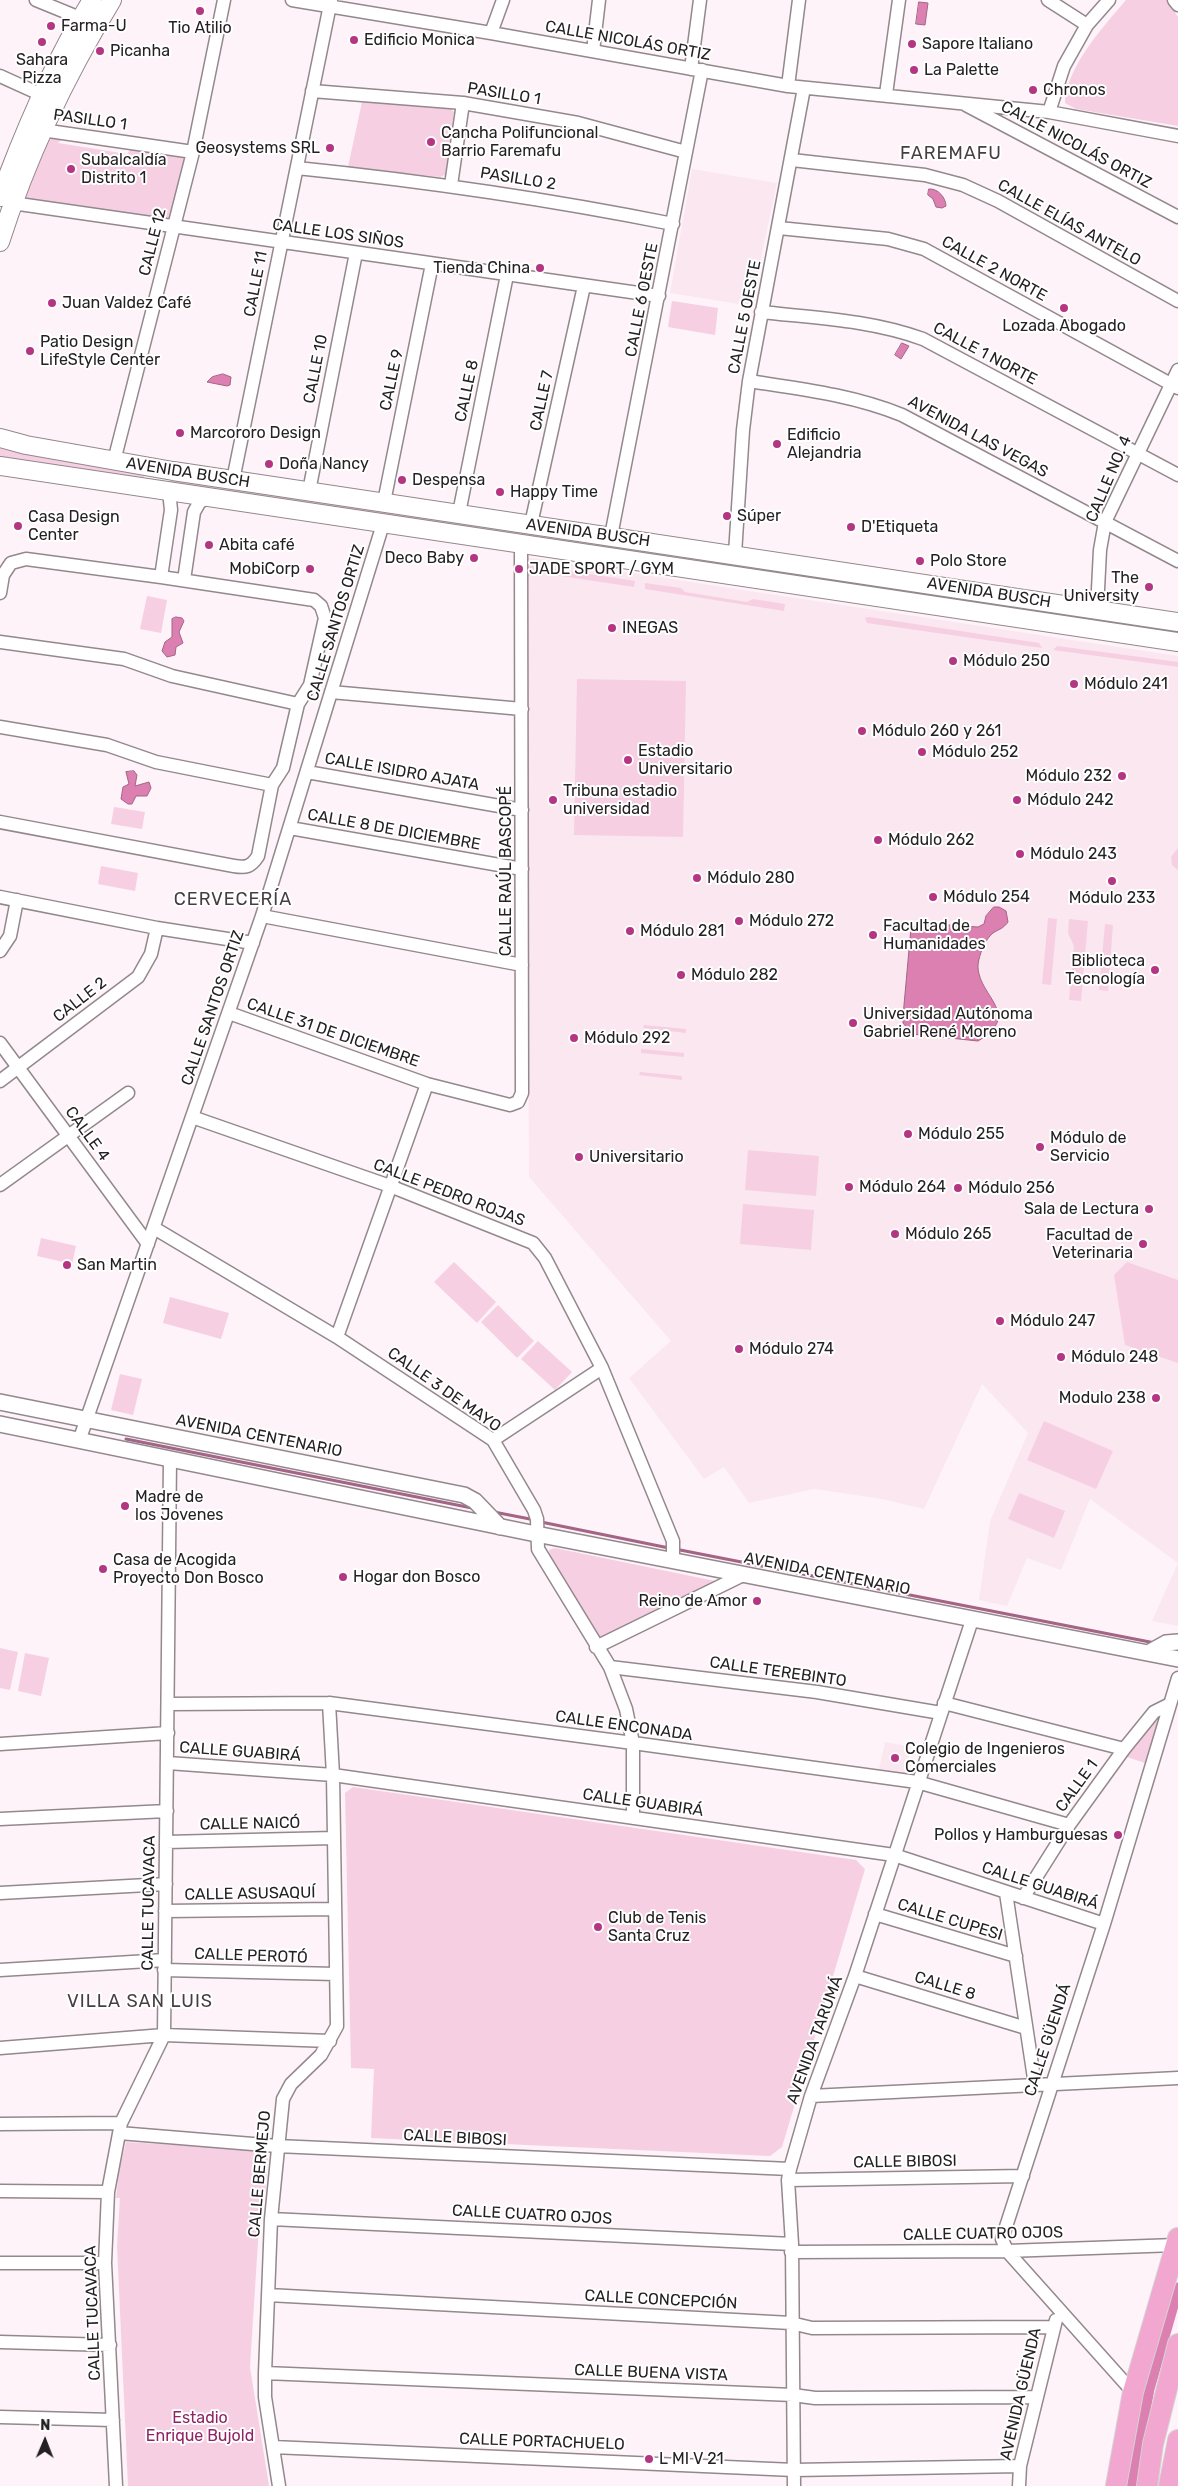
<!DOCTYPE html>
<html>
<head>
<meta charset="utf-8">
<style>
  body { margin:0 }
  #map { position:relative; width:1178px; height:2486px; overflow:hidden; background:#fef3f8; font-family:Rubik,sans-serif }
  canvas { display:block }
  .north { position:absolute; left:20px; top:2416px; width:50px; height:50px; -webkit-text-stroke:4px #fff; paint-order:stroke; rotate:1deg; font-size:14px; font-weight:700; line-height:20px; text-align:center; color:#252123 }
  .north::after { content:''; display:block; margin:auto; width:18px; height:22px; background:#252123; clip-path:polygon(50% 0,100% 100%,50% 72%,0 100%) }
</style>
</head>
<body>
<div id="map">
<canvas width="1178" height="2486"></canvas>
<div class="north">N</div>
</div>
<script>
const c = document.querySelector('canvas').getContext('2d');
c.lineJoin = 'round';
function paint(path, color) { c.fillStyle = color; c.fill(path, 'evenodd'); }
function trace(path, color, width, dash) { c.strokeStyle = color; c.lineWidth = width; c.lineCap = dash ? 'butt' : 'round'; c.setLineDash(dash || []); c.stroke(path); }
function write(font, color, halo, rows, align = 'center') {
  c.font = font + ' Rubik,sans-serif'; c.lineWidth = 4; c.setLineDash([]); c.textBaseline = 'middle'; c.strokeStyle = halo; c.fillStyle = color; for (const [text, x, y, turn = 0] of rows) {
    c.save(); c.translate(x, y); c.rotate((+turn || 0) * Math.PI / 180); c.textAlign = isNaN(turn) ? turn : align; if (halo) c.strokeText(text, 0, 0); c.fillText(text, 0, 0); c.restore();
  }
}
paint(new Path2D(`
  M692,169L777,183L751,306L670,293Z
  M526,557L1178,656V1563L1090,1499L1061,1570L1027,1558L1007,1606L979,1600L990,1521L1028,1433L982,1384L924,1509L882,1499L814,1489L749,1503L724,1467L704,1479L629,1378L671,1341L529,1177Z
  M1178,1563V1626L1152,1621Z
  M885,1742L911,1747L905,1774L879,1769Z`), '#fbe7f0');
paint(new Path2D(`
  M1126,0H1167L1178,17V126L1076,109L1065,103C1066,67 1104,26 1126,0Z
  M362,102L450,108L454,112L445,175L440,177L348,167Z
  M65,136L58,143L127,154L133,146L181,153L185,158L172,215L166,219L28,201L22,196L44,137Z
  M672,301L718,308L715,335L668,327Z
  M0,447L14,452L140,473L144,475V479L0,458Z
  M172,478L670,553L662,558L170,486L169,482Z
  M686,554L1178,627V635L685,561L683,558Z
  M532,565L635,581L634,587L534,572L528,577V568Z
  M645,583L681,588L685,592L747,602L753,599L785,604L784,611L645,589Z
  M147,596L167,600L161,633L140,629Z
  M869,617L1039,643L1042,648L867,623L865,618Z
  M1057,646L1178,662V667L1053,650Z
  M577,679L686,681L683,837L574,835Z
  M114,807L145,812L142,829L111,824Z
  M1178,848V870L1172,865L1171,857Z
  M101,866L138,873L135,891L98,884Z
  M1048,918L1057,919L1051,985L1042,984Z
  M1069,919L1088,921L1081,1001L1069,1000L1074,946L1068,933Z
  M1105,924L1113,925L1108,991L1099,990Z
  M644,1025L686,1029V1033L643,1028Z
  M641,1049L684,1053V1057L641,1053Z
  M640,1072L682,1076V1080L639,1075Z
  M748,1150L819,1156L816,1196L745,1190Z
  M743,1204L814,1210L811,1250L740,1244Z
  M41,1238L76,1246L72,1264L37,1256Z
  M454,1262L496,1302L477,1323L434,1282Z
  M1127,1262L1178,1280V1363L1125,1345L1114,1275Z
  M170,1297L229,1313L221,1339L163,1323Z
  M498,1305L534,1341L517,1358L481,1322Z
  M538,1341L572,1372L555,1390L521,1359Z
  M120,1374L142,1379L133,1415L111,1410Z
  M1044,1421L1113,1451L1096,1489L1027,1460Z
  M1019,1493L1065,1511L1054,1538L1008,1519Z
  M555,1548L720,1582L601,1638L595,1633L550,1557L549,1550Z
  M0,1648L18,1652L10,1690L0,1688Z
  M25,1653L49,1658L41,1696L18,1691Z
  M1154,1720L1158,1722L1145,1763L1127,1757Z
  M353,1787L856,1860L865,1869L782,2147L770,2156L371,2138L374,2069L351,2068L345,1793Z
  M126,2142L263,2150L268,2155L265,2194H261L250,2367L269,2486H128L117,2246L120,2198H116L119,2171Z`), '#f7cfe2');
const water = new Path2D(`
  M919,2L928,3L925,25L916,24Z
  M929,189C938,188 946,198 946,206L942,208L936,207L933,199L928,195Z
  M902,343L909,346L901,359L895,355Z
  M223,374L231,377L230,385L227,386L207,382L212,377Z
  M176,617L182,618L184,621L179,632L183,643L176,647L175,655L167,657L162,651L165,642L172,637V619Z
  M134,771L137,775L135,786L149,782L151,788L147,796H136L132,804H128L121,799L123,787L129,784L126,772Z
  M994,907H999L1006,911L1008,922C1003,929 999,929 993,933C985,939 979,955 978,965C977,996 1024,1014 978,1041L912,1034L903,1023V1016L911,928L920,923L978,927L984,924L986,916Z`);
paint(water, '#db80b0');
trace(water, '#a46486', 1);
trace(new Path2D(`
  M126,1439L472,1508
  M494,1512L535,1520
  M541,1522L669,1548
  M675,1549L1155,1643`), '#a46486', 3);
trace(new Path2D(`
  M1131,2486L1149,2389L1178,2288`), '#db80b0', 11);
const minor = new Path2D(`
  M36,0L80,18
  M292,0L491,33L788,86L1049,112L1178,136
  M1048,0L1087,25
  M1174,0L1178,5
  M491,33L503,0
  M593,51L599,0
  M691,69L700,0
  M0,76L42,95
  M788,86L799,0
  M312,91L463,103L578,123L686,152
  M886,94L899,0
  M966,105L1178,217
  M1049,112L1064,66L1087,25L1109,0
  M42,130L193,152
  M792,160L925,175L963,185L998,201L1178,301
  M297,168C424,181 548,199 673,224
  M451,185L463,103
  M12,203L659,296
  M779,228L888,239L924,249L1178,388
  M761,312C816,318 871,320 923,339L1178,475
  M749,381C801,389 853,395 902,415L1178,561
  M114,461L193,152L224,0
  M233,480L331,0
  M309,491L356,253
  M384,502L432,264
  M459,513L507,275
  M531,524L584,286
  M611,536L702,70
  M735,554L743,430L749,381L804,88
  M161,577L171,510L169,491
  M184,580L194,512L199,503L207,497
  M0,593L3,575L11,563L26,559L161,577L314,600L321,606L325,618L310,685L298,704L283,768L272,785L258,856C251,867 246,868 234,866L0,822
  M1097,609L1100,550L1105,522L1178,370
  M0,642L124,659L172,676L298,704
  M331,692L522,709
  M0,727L107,745L156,762L272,785
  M307,772L522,810
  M290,828L522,869
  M0,897L157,928L253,943
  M262,916L522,965
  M0,951L10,936L17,900
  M229,1013L427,1084L510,1105L518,1102L522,1093L521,545
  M0,1043L148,1244
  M0,1081L138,977L151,954L157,928
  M192,1117L390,1186L533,1243L545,1258L602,1368L673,1541V1561
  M0,1185L128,1093
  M154,1228L337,1337L493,1440L534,1510L537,1519L538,1549L610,1667L626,1709L633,1743V1818
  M337,1337L427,1084
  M493,1440L602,1368
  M79,1441L262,916L383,524
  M596,1647L743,1575
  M610,1667L817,1692L941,1713
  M944,1703L1124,1749
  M168,1704L329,1703L633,1743L917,1782L1069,1825
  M0,1744L168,1733
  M168,1763L333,1775L894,1855L1104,1924
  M0,1819L167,1811
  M166,1842L334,1838
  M0,1893L166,1884
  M1006,1893L1035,2085
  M1023,1898L1069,1825L1124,1749L1154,1712L1170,1704
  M165,1911L335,1909
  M875,1914L1016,1956
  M0,1970L165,1960
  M164,1970L336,1974
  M855,1976L1026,2028
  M0,2048L164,2035L330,2041
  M811,2096L1178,2078
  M0,2124L121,2123
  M119,2133L277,2146L790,2169
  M788,2180L1023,2176
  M0,2191L108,2192
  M271,2219L792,2244
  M791,2252L1007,2251L1176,2245
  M0,2263H105
  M268,2295L791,2323L812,2328L1053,2327
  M0,2342L110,2345
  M265,2373L793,2395L815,2398L1036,2397
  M1133,2392L1007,2251L1002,2239L1104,1924L1178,1678
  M0,2417L113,2420
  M273,2447L794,2470L1020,2466
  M116,2486L105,2263L108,2192L121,2123L164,2035L170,1459
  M279,2486L265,2397V2373L271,2219L283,2099L291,2084L321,2055L337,2026L333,1775L329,1703
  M794,2486L792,2244L788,2180L790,2169L811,2096L855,1976L972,1620
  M1019,2486L1020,2466L1056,2320`);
const tertiary = new Path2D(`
  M0,1402L464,1495L475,1501L500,1527
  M0,1424L536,1534L1178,1659
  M1148,1653L1166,1643L1178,1642`);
const secondary = new Path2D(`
  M0,197C25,129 54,61 92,0
  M0,242C27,157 65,77 112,0
  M0,438L26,445L173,471L1178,622
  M0,466L1178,642`);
const primary = new Path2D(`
  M1116,2486L1133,2392L1178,2238
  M1147,2486L1153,2444L1178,2344
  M1169,2486L1178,2440`);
trace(minor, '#93888d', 15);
trace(tertiary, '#93888d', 18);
trace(secondary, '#93888d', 20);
trace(primary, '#d3d3d3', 22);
trace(minor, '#fff', 12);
trace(tertiary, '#fff', 15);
trace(secondary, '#fff', 18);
trace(primary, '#f1a7d0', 20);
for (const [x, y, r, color] of [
  [200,11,5,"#b43581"],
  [51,26,5,"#b43581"],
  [354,40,5,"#b43581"],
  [42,42,5,"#b43581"],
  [912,44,5,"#b43581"],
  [100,51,5,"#b43581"],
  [914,70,5,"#b43581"],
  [1033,90,5,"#b43581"],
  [431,142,5,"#b43581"],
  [330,148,5,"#b43581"],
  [71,169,5,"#b43581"],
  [540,268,5,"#b43581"],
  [52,303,5,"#b43581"],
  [1064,308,5,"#b43581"],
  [30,351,5,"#b43581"],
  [180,433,5,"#b43581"],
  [777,444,5,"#b43581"],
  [269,464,5,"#b43581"],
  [402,480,5,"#b43581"],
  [500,492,5,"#b43581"],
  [727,516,5,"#b43581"],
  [18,526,5,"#b43581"],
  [851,527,5,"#b43581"],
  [209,545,5,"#b43581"],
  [474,558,5,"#b43581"],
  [920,561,5,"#b43581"],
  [310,569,5,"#b43581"],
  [519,569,5,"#b43581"],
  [1149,587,5,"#b43581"],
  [612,628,5,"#b43581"],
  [953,661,5,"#b43581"],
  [1074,684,5,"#b43581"],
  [862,731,5,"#b43581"],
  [922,752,5,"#b43581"],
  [628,760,5,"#b43581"],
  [1122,776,5,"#b43581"],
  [553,800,5,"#b43581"],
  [1017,800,5,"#b43581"],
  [878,840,5,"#b43581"],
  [1020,854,5,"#b43581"],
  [697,878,5,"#b43581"],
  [1112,881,5,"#b43581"],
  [933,897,5,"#b43581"],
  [739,921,5,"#b43581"],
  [630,931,5,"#b43581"],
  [873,935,5,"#b43581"],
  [1155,970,5,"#b43581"],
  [681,975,5,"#b43581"],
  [853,1023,5,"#b43581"],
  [574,1038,5,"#b43581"],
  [908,1134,5,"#b43581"],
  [1040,1147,5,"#b43581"],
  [579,1157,5,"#b43581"],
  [849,1187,5,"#b43581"],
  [958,1188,5,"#b43581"],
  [1149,1209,5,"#b43581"],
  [895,1234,5,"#b43581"],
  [1143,1244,5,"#b43581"],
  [67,1265,5,"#b43581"],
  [1000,1321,5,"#b43581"],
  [739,1349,5,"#b43581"],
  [1061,1357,5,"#b43581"],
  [1156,1398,5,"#b43581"],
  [125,1506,5,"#b43581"],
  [103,1569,5,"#b43581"],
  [343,1577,5,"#b43581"],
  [757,1601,5,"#b43581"],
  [895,1758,5,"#b43581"],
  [1118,1835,5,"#b43581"],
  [598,1927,5,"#b43581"],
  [649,2459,5,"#b43581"]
]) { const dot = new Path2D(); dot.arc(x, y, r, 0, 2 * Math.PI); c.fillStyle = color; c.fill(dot); trace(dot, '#fff', 2); }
write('16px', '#252123', '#fff', [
  ["Farma-U",61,26],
  ["Tio Atilio",200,28,"center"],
  ["Edificio Monica",364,40],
  ["Sapore Italiano",922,44],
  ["Picanha",110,51],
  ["Sahara",42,60,"center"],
  ["Pizza",42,78,"center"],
  ["La Palette",924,70],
  ["Chronos",1043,90],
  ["Cancha Polifuncional",441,133],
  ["Barrio Faremafu",441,151],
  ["Geosystems SRL",320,148,"right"],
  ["Subalcaldía",81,160],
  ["Distrito 1",81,178],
  ["Tienda China",530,268,"right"],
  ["Juan Valdez Café",62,303],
  ["Lozada Abogado",1064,326,"center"],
  ["Patio Design",40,342],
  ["LifeStyle Center",40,360],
  ["Marcororo Design",190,433],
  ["Edificio",787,435],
  ["Alejandria",787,453],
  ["Doña Nancy",279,464],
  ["Despensa",412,480],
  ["Happy Time",510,492],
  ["Súper",737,516],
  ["Casa Design",28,517],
  ["Center",28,535],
  ["D'Etiqueta",861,527],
  ["Abita café",219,545],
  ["Deco Baby",464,558,"right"],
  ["Polo Store",930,561],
  ["MobiCorp",300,569,"right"],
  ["JADE SPORT / GYM",529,569],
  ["The",1139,578,"right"],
  ["University",1139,596,"right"],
  ["INEGAS",622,628],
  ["Módulo 250",963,661],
  ["Módulo 241",1084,684],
  ["Módulo 260 y 261",872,731],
  ["Estadio",638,751],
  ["Universitario",638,769],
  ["Módulo 252",932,752],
  ["Módulo 232",1112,776,"right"],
  ["Tribuna estadio",563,791],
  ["universidad",563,809],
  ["Módulo 242",1027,800],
  ["Módulo 262",888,840],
  ["Módulo 243",1030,854],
  ["Módulo 280",707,878],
  ["Módulo 254",943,897],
  ["Módulo 233",1112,898,"center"],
  ["Módulo 272",749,921],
  ["Facultad de",883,926],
  ["Humanidades",883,944],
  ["Módulo 281",640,931],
  ["Biblioteca",1145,961,"right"],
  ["Tecnología",1145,979,"right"],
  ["Módulo 282",691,975],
  ["Universidad Autónoma",863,1014],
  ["Gabriel René Moreno",863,1032],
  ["Módulo 292",584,1038],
  ["Módulo 255",918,1134],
  ["Módulo de",1050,1138],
  ["Servicio",1050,1156],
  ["Universitario",589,1157],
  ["Módulo 264",859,1187],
  ["Módulo 256",968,1188],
  ["Sala de Lectura",1139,1209,"right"],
  ["Módulo 265",905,1234],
  ["Facultad de",1133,1235,"right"],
  ["Veterinaria",1133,1253,"right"],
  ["San Martin",77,1265],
  ["Módulo 247",1010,1321],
  ["Módulo 274",749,1349],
  ["Módulo 248",1071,1357],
  ["Modulo 238",1146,1398,"right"],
  ["Madre de",135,1497],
  ["los Jovenes",135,1515],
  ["Casa de Acogida",113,1560],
  ["Proyecto Don Bosco",113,1578],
  ["Hogar don Bosco",353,1577],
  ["Reino de Amor",747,1601,"right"],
  ["Colegio de Ingenieros",905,1749],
  ["Comerciales",905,1767],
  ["Pollos y Hamburguesas",1108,1835,"right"],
  ["Club de Tenis",608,1918],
  ["Santa Cruz",608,1936],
  ["L MI V 21",659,2459]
], 'left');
write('16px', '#252123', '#fff', [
  ["CALLE NICOLÁS ORTIZ",628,41,10],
  ["PASILLO 1",504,94,9],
  ["PASILLO 1",90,120,8],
  ["CALLE NICOLÁS ORTIZ",1076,145,28],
  ["PASILLO 2",518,179,9],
  ["CALLE ELÍAS ANTELO",1069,223,29],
  ["CALLE LOS SIÑOS",338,234,8],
  ["CALLE 12",153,242,-76],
  ["CALLE 2 NORTE",994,269,29],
  ["CALLE 11",256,284,-79],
  ["CALLE 6 OESTE",642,300,-79],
  ["CALLE 5 OESTE",745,317,-79],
  ["CALLE 1 NORTE",985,354,28],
  ["CALLE 10",316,369,-79],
  ["CALLE 9",392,380,-78],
  ["CALLE 8",467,391,-78],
  ["CALLE 7",542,401,-78],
  ["AVENIDA LAS VEGAS",978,437,28],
  ["AVENIDA BUSCH",188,473,9],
  ["CALLE NO. 4",1109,479,-67],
  ["AVENIDA BUSCH",588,533,8],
  ["AVENIDA BUSCH",989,593,9],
  ["CALLE SANTOS ORTIZ",336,623,-73],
  ["CALLE ISIDRO AJATA",402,772,10],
  ["CALLE 8 DE DICIEMBRE",394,830,10],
  ["CALLE RAÚL BASCOPÉ",506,871,-90],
  ["CALLE 2",80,1000,-38],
  ["CALLE SANTOS ORTIZ",213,1008,-71],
  ["CALLE 31 DE DICIEMBRE",333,1033,19],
  ["CALLE 4",87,1134,54],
  ["CALLE PEDRO ROJAS",449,1193,21],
  ["CALLE 3 DE MAYO",444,1390,35],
  ["AVENIDA CENTENARIO",259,1436,11],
  ["AVENIDA CENTENARIO",827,1574,11],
  ["CALLE TEREBINTO",778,1672,8],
  ["CALLE ENCONADA",624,1726,8],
  ["CALLE GUABIRÁ",240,1752,4],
  ["CALLE 1",1077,1786,-54],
  ["CALLE GUABIRÁ",643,1803,8],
  ["CALLE NAICÓ",250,1824,-1],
  ["CALLE GUABIRÁ",1040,1886,18],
  ["CALLE ASUSAQUÍ",250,1894,-1],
  ["CALLE TUCAVACA",149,1903,-89],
  ["CALLE CUPESI",950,1920,17],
  ["CALLE PEROTÓ",251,1956,2],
  ["CALLE 8",945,1986,17],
  ["AVENIDA TARUMÁ",815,2040,-70],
  ["CALLE GÜENDÁ",1048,2040,-72],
  ["CALLE BIBOSI",455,2138,3],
  ["CALLE BIBOSI",905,2162,-1],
  ["CALLE BERMEJO",260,2174,-85],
  ["CALLE CUATRO OJOS",532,2215,3],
  ["CALLE CUATRO OJOS",983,2234,-1],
  ["CALLE CONCEPCIÓN",661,2300,3],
  ["CALLE TUCAVACA",93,2313,-92],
  ["CALLE BUENA VISTA",651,2373,2],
  ["AVENIDA GÜENDA",1021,2394,-77],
  ["CALLE PORTACHUELO",542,2442,2]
]);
write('16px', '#8f2365', '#fff', [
  ["Estadio",200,2418],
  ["Enrique Bujold",200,2436]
]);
c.letterSpacing = '1px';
write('18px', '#473e42', '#fff', [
  ["FAREMAFU",951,154],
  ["CERVECERÍA",233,900],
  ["VILLA SAN LUIS",140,2002]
]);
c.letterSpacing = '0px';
</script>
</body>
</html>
